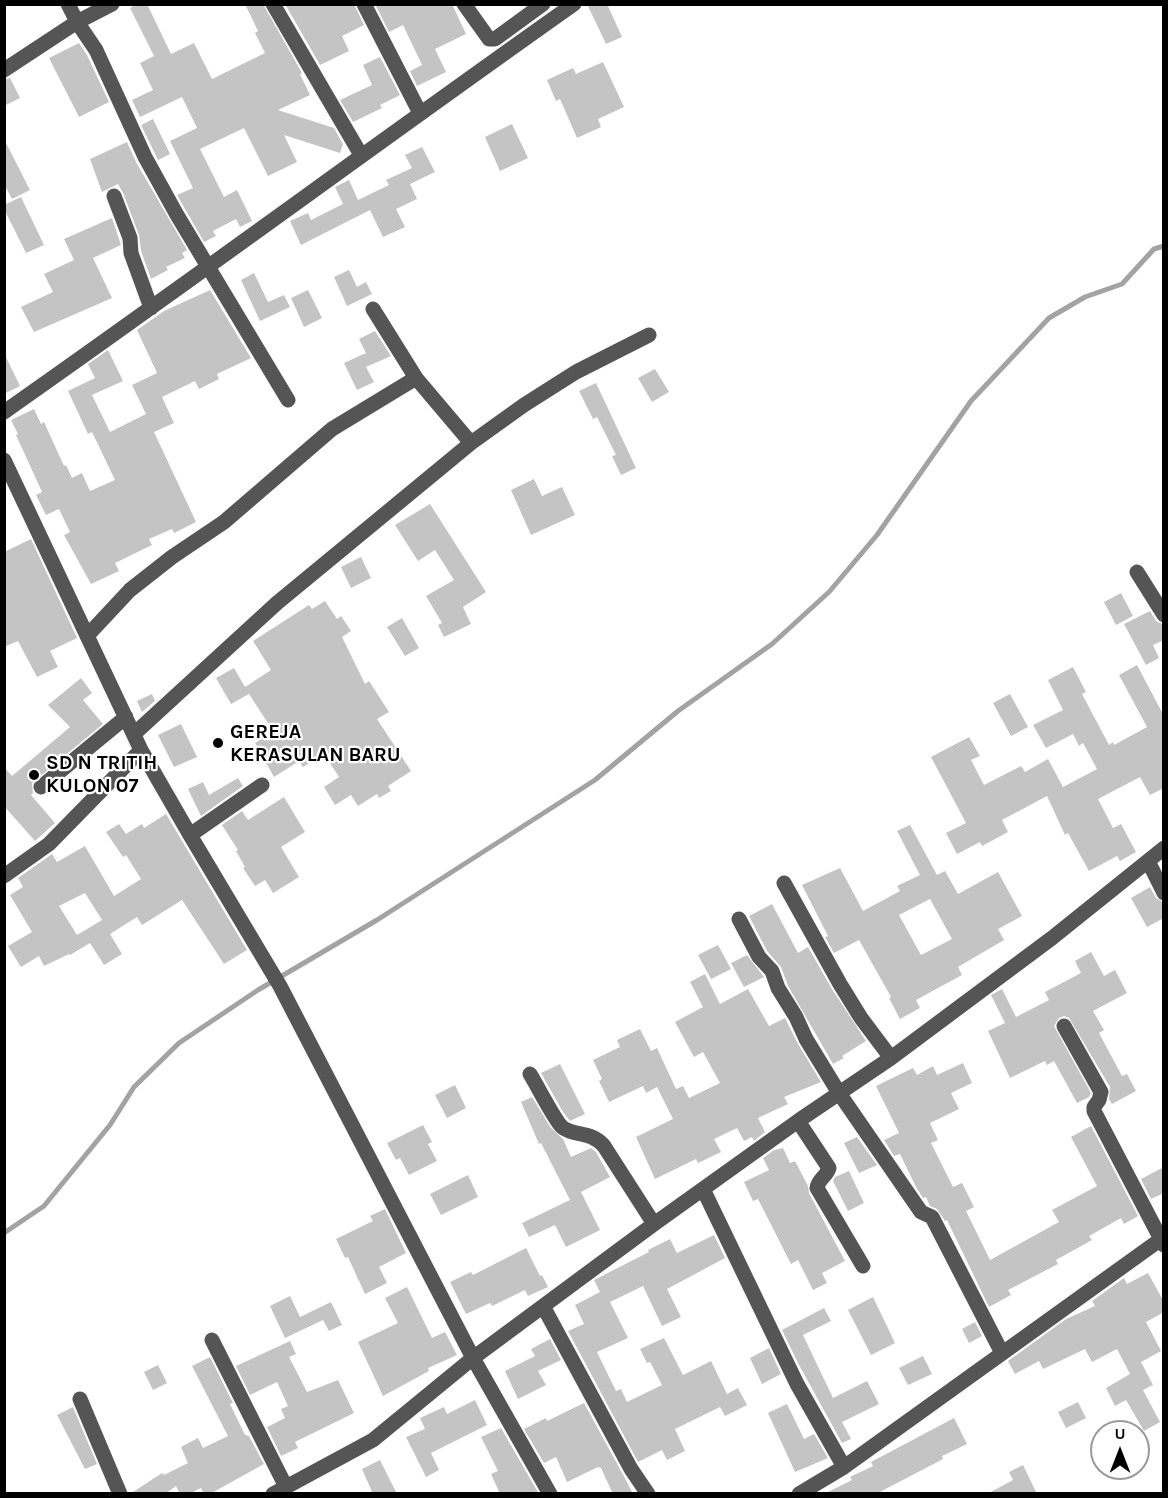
<!DOCTYPE html>
<html>
<head>
<meta charset="utf-8">
<style>
  body { margin:0 }
  #map { position:relative; width:1168px; height:1498px; overflow:hidden; background:#fff; font-family:Karla,sans-serif }
  canvas { display:block }
  .frame { position:absolute; inset:0; border:6px solid #000; pointer-events:none }
  .north { position:absolute; left:1090px; top:1420px; width:60px; height:60px; box-sizing:border-box; background:#fff; border:2px solid #999; border-radius:50%; rotate:0deg; font-size:16px; font-weight:700; line-height:24px; text-align:center; color:#000 }
  .north::after { content:''; display:block; margin:auto; width:21px; height:27px; background:#000; clip-path:polygon(50% 0,100% 100%,50% 72%,0 100%) }
</style>
</head>
<body>
<div id="map">
<canvas width="1168" height="1498"></canvas>
<div class="frame"></div>
<div class="north">U</div>
</div>
<script>
const c = document.querySelector('canvas').getContext('2d');
c.lineJoin = 'round';
function trace(path, color, width, dash) { c.strokeStyle = color; c.lineWidth = width; c.lineCap = dash ? 'butt' : 'round'; c.setLineDash(dash || []); c.stroke(path); }
function paint(path, color) { c.fillStyle = color; c.fill(path, 'evenodd'); }
function write(font, color, halo, rows, align = 'center') {
  c.font = font + ' Karla,sans-serif'; c.lineWidth = 4.5; c.setLineDash([]); c.textBaseline = 'middle'; c.strokeStyle = halo; c.fillStyle = color; for (const [text, x, y, turn = 0] of rows) {
    c.save(); c.translate(x, y); c.rotate((+turn || 0) * Math.PI / 180); c.textAlign = isNaN(turn) ? turn : align; if (halo) c.strokeText(text, 0, 0); c.fillText(text, 0, 0); c.restore();
  }
}
trace(new Path2D(`
  M4,1233L44,1206L110,1125L134,1087L179,1043L258,990L377,920L595,780L678,711L772,644L829,592L877,535L971,401L1049,318L1085,297L1122,284L1154,249L1164,246`), '#a3a3a3', 5);
paint(new Path2D(`
  M137,4H147L171,54L194,43L212,79L265,53L255,33L258,31L245,4H263L302,73L300,74L310,95L278,110L334,128L343,144L340,153L284,135L297,162L268,176L244,128L200,149L224,197L237,190L252,221L240,227L236,219L213,231L216,236L204,242L177,195L193,188L170,141L197,128L182,97L140,117L132,100L153,90L140,63L154,56L130,8Z
  M285,4H354L364,25L342,36L349,51L320,65Z
  M375,4H452L466,34L435,49L446,72L417,86L410,71L422,65L403,25L389,32Z
  M587,4H607L622,37L606,44Z
  M79,43L87,55L109,102L79,117L49,58Z
  M380,57L400,95L380,105L382,108L353,122L340,100L372,85L363,65Z
  M603,62L624,107L598,119L601,127L577,138L560,99L556,101L547,80L573,68L576,74Z
  M10,78L20,98L4,106V80Z
  M153,119L170,154L158,160L141,125Z
  M512,124L528,158L500,171L485,137Z
  M4,139L30,190L12,199L4,184Z
  M127,142L136,162L187,250L182,253L185,258L166,267L168,270L151,279L141,251L139,235L123,193L118,184L102,192L90,159Z
  M422,147L435,172L410,184L417,199L396,209L405,227L383,237L370,210L301,245L290,221L308,213L311,220L343,204L335,187L349,180L358,200L389,185L386,180L412,168L405,155Z
  M21,197L44,245L26,253L4,209V205Z
  M112,218L121,245L93,258L112,298L34,332L21,307L53,292L44,274L74,260L64,239Z
  M349,270L357,287L366,282L372,294L347,306L334,277Z
  M254,273L268,302L284,295L290,307L260,321L241,280Z
  M210,290L251,358L217,374L219,379L199,389L195,381L162,397L174,423L154,432L196,522L174,533L172,529L149,539L152,545L115,563L119,571L91,584L64,535L70,532L59,509L46,515L36,495L42,492L16,435L18,434L11,420L34,409L41,424L44,422L64,466L66,465L72,478L82,473L90,491L115,480L92,432L88,434L68,391L95,378L88,364L108,350L123,381L92,395L110,432L146,414L132,385L157,373L137,330L164,311Z
  M308,290L322,318L304,327L291,298Z
  M375,331L391,356L366,367L374,382L357,390L344,363L366,353L359,339Z
  M4,353L20,386L4,394Z
  M655,369L669,392L652,402L638,378Z
  M596,383L636,468L621,475L612,456L616,455L597,417L593,419L579,391Z
  M534,479L542,496L562,487L575,515L531,535L511,490Z
  M430,504L486,592L463,607L471,624L444,637L438,625L442,623L426,596L454,580L435,550L418,561L395,525Z
  M31,539L77,638L50,651L58,667L37,677L18,641L4,647V552Z
  M361,557L371,578L351,588L341,567Z
  M1121,593L1133,616L1116,625L1104,602Z
  M325,601L337,619L341,616L351,631L342,637L365,684L369,681L389,712L377,719L411,771L388,786L391,791L379,798L377,794L358,806L351,795L335,805L324,787L339,777L324,754L303,767L299,761L274,777L255,743L273,731L249,694L231,704L216,678L234,668L245,687L271,670L253,641L309,605L312,609Z
  M1150,611L1156,621L1164,625V640L1153,645L1159,658L1146,665L1124,624Z
  M402,618L419,648L405,656L387,627Z
  M1137,665L1164,716V788L1150,795L1140,777L1098,799L1113,828L1121,824L1136,852L1120,861L1117,856L1089,871L1068,833L1065,835L1047,796L1002,820L1008,832L982,846L980,842L957,854L946,833L966,823L931,757L969,737L980,756L971,760L984,785L1021,766L1025,772L1048,759L1063,787L1097,769L1083,743L1079,746L1073,734L1046,748L1033,725L1063,710L1048,680L1073,667L1086,692L1082,694L1109,745L1113,742L1114,745L1147,727L1119,675Z
  M81,678L92,693L83,700L103,724L32,783L33,793L31,795L55,823L35,841L4,806V767L12,776L70,727L48,705Z
  M152,694L155,701L142,712L137,701Z
  M1010,694L1028,727L1011,736L993,703Z
  M181,724L197,757L174,767L158,735Z
  M238,778L243,786L201,816L188,789L203,782L209,795Z
  M284,797L305,832L281,847L299,877L273,893L265,880L255,886L243,868L245,867L236,851L238,850L222,825L242,811L248,820Z
  M166,814L247,950L224,964L182,900L142,925L137,917L110,934L122,954L104,965L90,943L70,955L69,954L44,966L39,956L21,967L8,946L32,932L10,895L23,887L18,878L52,854L57,862L85,846L114,896L141,879L126,855L123,857L106,832L119,824L126,834L142,824L144,828ZM85,893L102,920L77,935L59,906Z
  M910,825L937,875L945,871L958,894L998,872L1022,916L998,929L1004,940L958,967L962,975L916,1000L920,1008L900,1019L889,998L891,997L859,940L834,953L825,937L828,936L802,885L840,868L863,911L900,891L897,886L920,875L897,831ZM930,899L952,939L921,955L899,915Z
  M1150,887L1156,898L1164,903V918L1147,927L1131,898Z
  M772,904L798,953L808,947L832,989L866,1041L842,1056L844,1058L833,1064L788,986L781,967L767,951L749,916Z
  M718,945L731,969L711,979L698,955Z
  M1091,952L1104,976L1115,970L1127,993L1093,1011L1104,1030L1099,1033L1122,1076L1127,1074L1136,1091L1112,1104L1109,1099L1110,1087L1069,1018L1064,1016L1059,1018L1054,1026L1091,1093L1089,1097L1077,1103L1054,1061L1047,1065L1045,1061L1010,1078L988,1031L1005,1023L991,995L1002,989L1016,1017L1049,1000L1045,992L1081,973L1075,961Z
  M747,955L764,977L744,987L731,963Z
  M705,974L720,1004L748,989L769,1026L785,1018L798,1044L821,1082L784,1097L788,1104L758,1118L765,1132L754,1141L752,1137L744,1141L737,1128L714,1139L721,1152L698,1163L696,1159L655,1179L636,1137L673,1119L657,1087L646,1093L643,1086L609,1102L599,1081L602,1079L593,1060L620,1047L617,1040L640,1029L651,1051L657,1048L676,1089L683,1086L689,1098L720,1083L703,1052L694,1057L675,1022L703,1007L690,982Z
  M963,1063L972,1083L951,1093L959,1109L930,1123L938,1140L931,1143L953,1187L962,1183L974,1207L966,1211L990,1260L1059,1222L1052,1210L1097,1186L1071,1137L1091,1126L1138,1216L1124,1224L1121,1218L1089,1236L1092,1240L1056,1260L1058,1264L1008,1290L1011,1295L989,1307L947,1220L945,1221L937,1209L930,1206L926,1197L923,1198L916,1187L900,1154L894,1156L884,1140L899,1133L876,1086L913,1068L917,1075L933,1066L937,1075Z
  M560,1064L585,1114L570,1121L563,1112L541,1073Z
  M455,1085L466,1108L447,1118L435,1095Z
  M532,1097L551,1128L563,1139L571,1157L591,1148L596,1152L610,1177L581,1192L600,1230L566,1247L555,1225L529,1237L522,1223L570,1200L541,1143L539,1144L521,1102Z
  M423,1125L432,1142L428,1144L437,1161L409,1175L400,1158L396,1160L387,1143Z
  M857,1137L877,1165L859,1173L844,1143Z
  M783,1148L790,1163L795,1161L808,1186L809,1193L845,1261L822,1273L827,1283L813,1290L798,1260L791,1264L758,1199L753,1201L744,1182L769,1170L763,1158L774,1150Z
  M1164,1167V1193L1151,1199L1141,1179Z
  M849,1171L864,1203L848,1211L833,1181L835,1177Z
  M468,1175L478,1197L441,1215L430,1194Z
  M385,1209L406,1253L379,1267L387,1283L365,1294L348,1257L345,1258L336,1239L373,1221L370,1216Z
  M714,1235L725,1258L667,1289L681,1317L662,1326L643,1286L610,1302L628,1338L597,1352L616,1391L621,1389L627,1402L662,1385L650,1362L647,1363L640,1349L664,1338L683,1375L711,1361L727,1394L738,1388L747,1405L725,1416L720,1407L675,1429L685,1451L667,1460L662,1450L638,1462L568,1331L584,1324L575,1305L600,1292L594,1280L649,1252L648,1250L670,1239L677,1253Z
  M526,1248L540,1276L542,1275L548,1287L528,1296L525,1290L492,1306L490,1303L466,1314L450,1282L471,1272L473,1275Z
  M1148,1273L1164,1302V1312L1146,1322L1161,1351L1141,1362L1153,1385L1143,1390L1160,1422L1144,1431L1126,1400L1115,1406L1106,1388L1130,1374L1117,1349L1092,1362L1085,1349L1043,1369L1039,1361L1015,1374L1008,1361L1066,1319L1095,1306L1092,1301L1124,1278L1127,1284Z
  M407,1287L432,1338L445,1332L457,1355L428,1368L429,1371L383,1396L358,1342L398,1323L385,1298Z
  M290,1296L300,1317L331,1302L342,1325L329,1331L323,1320L285,1338L270,1306Z
  M873,1297L895,1343L871,1355L848,1310Z
  M824,1308L831,1321L803,1335L833,1398L867,1381L879,1404L842,1422L851,1439L842,1443L799,1365L782,1330Z
  M975,1322L982,1336L969,1343L962,1329Z
  M550,1339L561,1360L538,1371L546,1385L518,1399L505,1371L535,1356L531,1349Z
  M290,1341L296,1354L289,1357L307,1392L338,1380L354,1413L295,1442L298,1448L281,1456L267,1427L285,1418L281,1409L288,1406L277,1382L250,1395L236,1366Z
  M769,1348L781,1374L762,1384L750,1358Z
  M923,1356L932,1374L908,1385L899,1368Z
  M210,1357L233,1403L230,1404L245,1435L249,1436L264,1464L210,1494H204L201,1488L189,1494H180L176,1486L165,1494H130L162,1473L164,1475L188,1463L181,1447L198,1438L203,1448L228,1436L192,1366Z
  M158,1365L167,1383L153,1390L144,1372Z
  M475,1400L487,1425L431,1453L439,1470L426,1477L406,1437L425,1429L420,1418L444,1407L447,1414Z
  M1078,1402L1086,1418L1066,1428L1058,1412Z
  M584,1403L626,1480L633,1494H613L601,1468L598,1467L567,1482L556,1457L544,1463L524,1429L546,1418L547,1421Z
  M787,1404L804,1439L814,1434L828,1458L795,1472L768,1413Z
  M73,1407L97,1464L85,1469L57,1415Z
  M954,1418L967,1444L942,1456L943,1459L876,1494H824L852,1480L850,1477L873,1466L871,1462Z
  M501,1428L539,1494H500L491,1474L498,1471L481,1437Z
  M380,1460L397,1494H373L362,1469Z
  M1023,1465L1037,1494H987L1013,1480L1009,1472Z`), '#c4c4c4');
trace(new Path2D(`
  M68,4L77,22L96,50L145,157L177,215L288,400
  M273,4L361,155
  M364,4L420,113
  M464,4L489,39H495L543,4
  M4,70L77,22L112,4
  M114,196L130,238L131,253L151,308
  M373,309L416,378L471,443
  M4,412C195,278 383,139 574,4
  M4,460L141,750L190,835L280,986L473,1358L373,1440L273,1494
  M1137,572L1164,615
  M87,636L130,590L172,557L224,522L332,429L416,378
  M134,734L277,603L471,443L524,405L576,372L649,335
  M41,787L126,717
  M190,835L262,785
  M1148,861L1164,893
  M4,876L49,844L141,750
  M784,883L840,984L861,1018L891,1058
  M739,919L759,957L772,971L778,988L796,1017L806,1039L839,1093L921,1212L932,1217L1002,1353
  M1064,1026L1101,1092L1099,1100L1094,1107V1111L1164,1245
  M530,1074C537,1085 554,1119 562,1127C574,1137 590,1130 604,1146L654,1224
  M798,1121L829,1168C827,1176 818,1179 817,1188L863,1266
  M703,1189L797,1384L844,1467
  M543,1306L631,1469L648,1494
  M212,1340L286,1487
  M80,1399L120,1494
  M550,1494L473,1358L654,1224L798,1121L891,1058L1052,938L1164,848
  M799,1494L844,1467L1164,1237`), '#555', 15);
for (const [x, y, r, color] of [
  [218,743,6,"#000"],
  [34,775,6,"#000"]
]) { const dot = new Path2D(); dot.arc(x, y, r, 0, 2 * Math.PI); c.fillStyle = color; c.fill(dot); trace(dot, '#fff', 2); }
write('bold 20px', '#000', '#fff', [
  ["GEREJA",230,732],
  ["KERASULAN BARU",230,755],
  ["SD N TRITIH",46,763],
  ["KULON 07",46,786]
], 'left');
</script>
</body>
</html>
